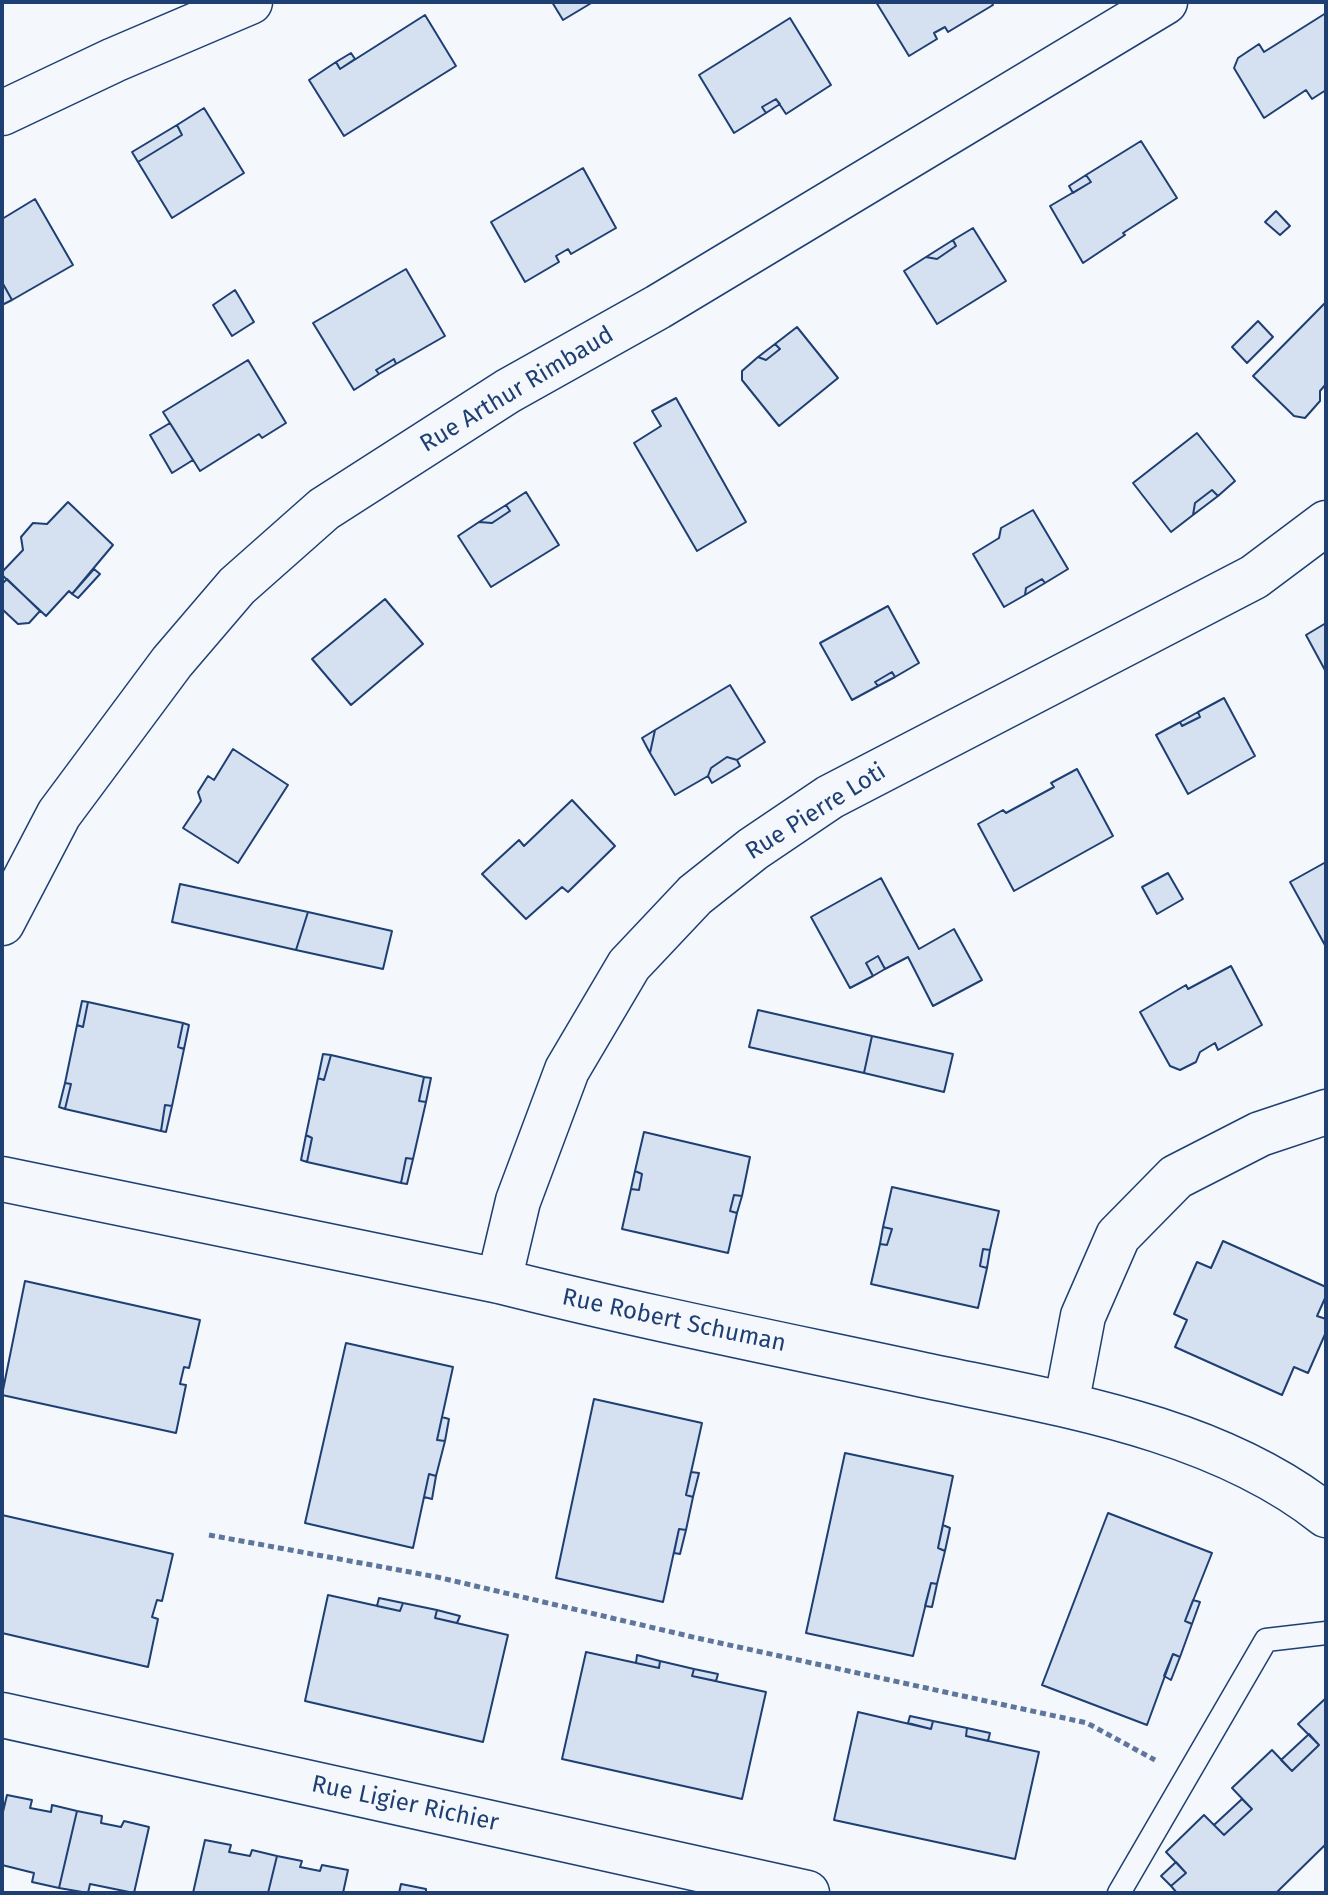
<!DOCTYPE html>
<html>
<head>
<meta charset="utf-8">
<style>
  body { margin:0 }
  #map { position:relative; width:1328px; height:1895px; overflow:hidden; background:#f4f7fb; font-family:"Fira Sans",sans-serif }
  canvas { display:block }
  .frame { position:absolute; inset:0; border:4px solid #1d3f73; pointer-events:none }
</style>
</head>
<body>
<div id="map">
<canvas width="1328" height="1895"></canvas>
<div class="frame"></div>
</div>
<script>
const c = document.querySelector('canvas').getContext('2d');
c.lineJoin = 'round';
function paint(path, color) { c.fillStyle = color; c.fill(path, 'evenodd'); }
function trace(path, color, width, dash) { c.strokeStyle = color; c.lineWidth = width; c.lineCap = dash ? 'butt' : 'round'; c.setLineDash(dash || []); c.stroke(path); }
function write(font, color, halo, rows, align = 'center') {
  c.font = font + ' "Fira Sans",sans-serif'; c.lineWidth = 6; c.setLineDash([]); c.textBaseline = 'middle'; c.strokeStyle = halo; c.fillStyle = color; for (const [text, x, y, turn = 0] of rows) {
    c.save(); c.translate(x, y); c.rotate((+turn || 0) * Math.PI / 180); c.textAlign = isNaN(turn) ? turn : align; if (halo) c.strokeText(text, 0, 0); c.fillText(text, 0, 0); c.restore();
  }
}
const building = new Path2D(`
  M552,2H593L563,20Z
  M876,2H991L993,5L948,32L945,27L934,33L937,39L909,56Z
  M1326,13V90L1312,99L1306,90L1264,118L1234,68L1238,58L1259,44L1264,52Z
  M425,15L456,66L344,136L309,80L336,62L340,69Z
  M790,18L831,85L786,114L776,99L762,107L766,113L734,133L699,75Z
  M351,53L355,59L340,69L336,62Z
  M776,99L780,104L766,113L762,107Z
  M204,108L244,173L172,218L138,162L182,135L177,125Z
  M177,125L182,135L138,162L132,152Z
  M1141,141L1177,198L1123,233L1125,235L1083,263L1050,206L1091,182L1086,175Z
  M583,168L616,228L571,254L568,249L556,256L559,262L525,282L491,222Z
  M1086,175L1091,182L1073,193L1069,186Z
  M35,199L73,265L12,300L2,282V219Z
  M1276,211L1290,226L1280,235L1265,222Z
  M973,228L1006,281L937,324L904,271L926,257L937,259L956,246L953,240Z
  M953,240L956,246L937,259L926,257Z
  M406,269L445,336L396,364L394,359L376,370L379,374L354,390L313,323Z
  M2,282L12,300L2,305Z
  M235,290L254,322L232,336L213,305Z
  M1325,303L1326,384L1320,391V401L1305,418L1294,416L1253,376Z
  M1258,321L1273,337L1247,363L1232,347Z
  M797,327L838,378L779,426L742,380V371L758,357L766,360L780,349L775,344Z
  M775,344L780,349L766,360L758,357Z
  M394,359L396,364L379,374L376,370Z
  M248,360L286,423L262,438L259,434L200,471L163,412Z
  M676,398L746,522L697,551L634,443L661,426L652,411Z
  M170,423L193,460L172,473L150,435Z
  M1197,433L1235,481L1218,496L1212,490L1195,503L1193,515L1171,532L1133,483Z
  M1212,490L1218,496L1193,515L1195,503Z
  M526,492L559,545L491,587L458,536L479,522L492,523L510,511L506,505Z
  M68,502L113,545L72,594L69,591L46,616L2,575V572L23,550L21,537L33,523L47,524Z
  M506,505L510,511L492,523L479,522Z
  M1033,510L1068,569L1045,583L1042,579L1026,588L1025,595L1004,607L973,554L999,538L1001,528Z
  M94,569L100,574L78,598L72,594Z
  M7,579L40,611L29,623L18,624L2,609V584Z
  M1042,579L1045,583L1025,595L1026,588Z
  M385,599L423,644L351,705L312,659Z
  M888,606L919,663L895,677L892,672L875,682L878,686L852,700L820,643Z
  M1326,623V672L1306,635Z
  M892,672L895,677L878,686L875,682Z
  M730,685L765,742L737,760L727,757L711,768L708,776L675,795L650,753L655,730Z
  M1224,698L1255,756L1188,794L1156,735L1180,722L1182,726L1200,717L1198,712Z
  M1198,712L1200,717L1182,726L1180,722Z
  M655,730L650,753L642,738Z
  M233,749L288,785L238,863L183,828L201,801L198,792L208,776L214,780Z
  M727,757L737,760L740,766L712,783L708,776L711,768Z
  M1077,769L1113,836L1014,891L978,824L1003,810L1006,813L1054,787L1051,783Z
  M572,800L615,846L568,892L562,887L526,919L482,874L519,840L524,846Z
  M1326,862V947L1290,882Z
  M1168,873L1183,899L1157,914L1142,887Z
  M881,878L919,949L954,929L982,980L933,1006L908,957L885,969L878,956L866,963L873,976L850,988L811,917Z
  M180,884L308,912L296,950L172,922Z
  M308,912L392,931L383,969L296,950Z
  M878,956L885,969L873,976L866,963Z
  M1231,966L1262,1025L1218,1050L1215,1043L1200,1052L1196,1062L1180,1070L1170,1066L1140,1012L1186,985L1188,989Z
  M82,1001L88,1002L83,1027L77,1025Z
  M88,1002L183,1023L178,1047L184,1049L172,1106L165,1105L161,1131L65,1109L71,1084L65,1083L77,1025L83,1027Z
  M758,1010L872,1036L864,1073L749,1047Z
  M183,1023L189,1025L184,1049L178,1047Z
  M872,1036L953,1054L944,1092L864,1073Z
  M323,1054L331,1055L324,1080L318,1078Z
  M331,1055L424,1077L419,1101L426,1102L413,1159L406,1158L401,1183L307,1162L312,1138L306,1135L318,1078L324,1080Z
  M424,1077L431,1078L426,1102L419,1101Z
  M65,1083L71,1084L65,1109L59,1107Z
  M165,1105L172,1106L166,1132L161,1131Z
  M644,1132L750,1157L742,1196L734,1195L730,1211L737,1213L728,1253L622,1229L631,1189L639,1190L642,1174L635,1171Z
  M306,1135L312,1138L307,1162L301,1160Z
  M406,1158L413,1159L407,1184L401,1183Z
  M635,1171L642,1174L639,1190L631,1189Z
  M892,1187L999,1211L990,1250L983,1249L980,1266L987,1268L978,1308L871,1284L880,1244L887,1245L892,1229L883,1227Z
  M734,1195L742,1196L737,1213L730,1211Z
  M883,1227L892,1229L887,1245L880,1244Z
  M1223,1241L1326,1287V1296L1317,1316L1326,1319V1332L1308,1373L1294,1367L1282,1395L1175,1347L1187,1320L1174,1314L1197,1262L1211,1268Z
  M983,1249L990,1250L987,1268L980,1266Z
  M25,1281L200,1320L189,1368L184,1367L180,1384L186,1385L176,1433L2,1395Z
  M346,1343L453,1367L437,1440L445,1441L436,1476L429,1474L413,1548L305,1523Z
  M594,1399L702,1423L686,1495L693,1497L686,1530L679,1529L663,1602L556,1578Z
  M442,1417L449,1419L445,1441L437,1440Z
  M845,1453L953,1476L938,1548L945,1551L937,1584L931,1583L913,1656L806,1633Z
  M691,1472L699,1473L693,1497L686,1495Z
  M429,1474L436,1476L432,1499L424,1497Z
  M1108,1513L1212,1553L1185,1621L1192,1624L1180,1657L1173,1654L1147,1725L1042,1685Z
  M2,1515L173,1554L162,1601L157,1600L152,1617L158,1619L148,1667L2,1633Z
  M943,1525L950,1528L945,1551L938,1548Z
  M679,1529L686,1530L680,1554L674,1553Z
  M931,1583L937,1584L932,1607L925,1606Z
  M328,1595L400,1611L403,1603L437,1610L435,1618L508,1635L483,1742L305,1701Z
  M379,1598L403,1603L400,1611L377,1606Z
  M1193,1600L1200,1602L1192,1624L1185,1621Z
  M437,1610L460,1616L457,1623L435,1618Z
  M586,1652L659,1668L660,1661L694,1669L692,1676L766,1692L742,1799L562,1759Z
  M1173,1654L1180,1657L1171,1680L1164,1676Z
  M637,1655L660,1661L659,1668L636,1663Z
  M694,1669L718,1674L716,1681L692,1676Z
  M1326,1698V1844L1276,1893H1177L1171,1886L1186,1873L1166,1852L1204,1815L1224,1835L1252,1809L1232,1788L1272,1750L1292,1771L1319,1745L1298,1724Z
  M858,1712L931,1729L933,1721L967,1728L966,1736L1039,1752L1015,1859L834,1820Z
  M910,1716L933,1721L931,1729L908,1723Z
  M967,1728L990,1733L988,1741L966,1736Z
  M1309,1734L1319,1745L1292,1771L1281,1760Z
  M7,1795L32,1800L30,1808L51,1812L52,1805L77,1811L59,1888L32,1882L34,1873L2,1865V1816Z
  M1242,1799L1252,1809L1224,1835L1214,1825Z
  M77,1811L102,1816L101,1823L121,1827L124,1821L149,1827L134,1893L90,1884L88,1893L59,1888Z
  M205,1840L231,1845L229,1852L250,1856L252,1850L277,1856L268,1893H193Z
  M277,1856L302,1861L300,1867L320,1871L322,1865L348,1870L343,1893H268Z
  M1176,1862L1186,1873L1171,1886L1161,1876Z
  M401,1884L426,1889V1893H399Z`);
paint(building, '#d5e0f0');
trace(building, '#1d3f73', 2);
const lane = new Path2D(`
  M1119,1893L1266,1640L1326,1633`);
const street = new Path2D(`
  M2,113L114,60L250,2
  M2,923L59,814L172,662L237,586L324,509L508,391L658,307L1165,2
  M2,1179L499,1281C638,1316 779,1344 919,1374C1055,1403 1214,1426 1326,1515
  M499,1281L518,1201L567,1070L629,965L695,895L753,849L830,797L1254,577L1326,523
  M1066,1405L1083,1316L1118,1236L1176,1177L1260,1134L1326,1112
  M2,1715L807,1893`);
trace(lane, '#1d3f73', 25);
trace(street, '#1d3f73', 47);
trace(new Path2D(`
  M209,1535L437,1577L697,1638L1087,1723L1155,1760`), '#5e769c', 5, [6, 4]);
trace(lane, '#f4f7fb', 22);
trace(street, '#f4f7fb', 44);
write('24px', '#1d3f73', '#f4f7fb', [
  ["Rue Arthur Rimbaud",517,390,-31],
  ["Rue Pierre Loti",816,812,-32],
  ["Rue Robert Schuman",674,1321,12],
  ["Rue Ligier Richier",405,1804,12]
]);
</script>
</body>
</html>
